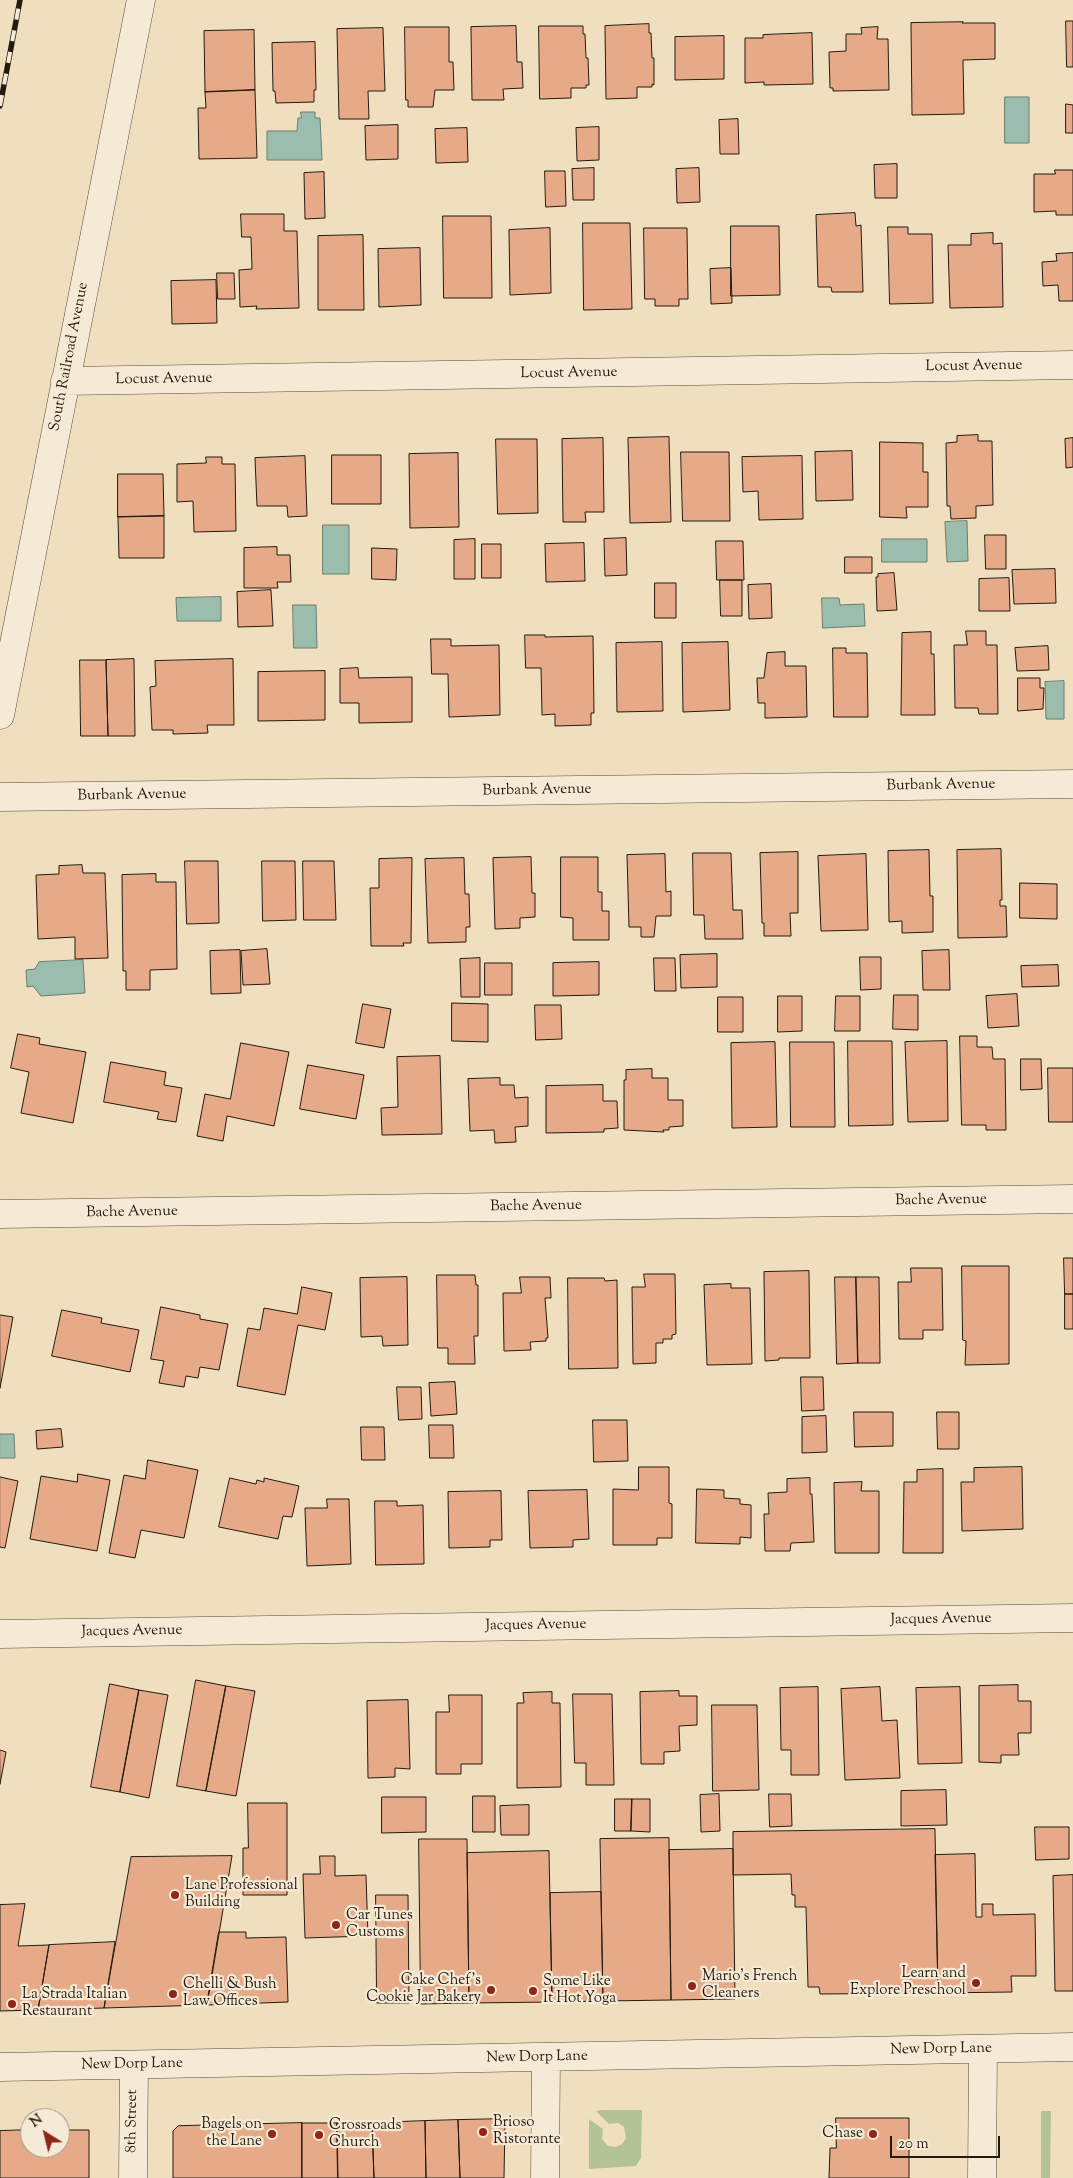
<!DOCTYPE html>
<html>
<head>
<meta charset="utf-8">
<style>
  body { margin:0 }
  #map { position:relative; width:1073px; height:2178px; overflow:hidden; background:#f0dfbe; font-family:"Sorts Mill Goudy",serif }
  canvas { display:block }
  .north { position:absolute; left:20px; top:2108px; width:50px; height:50px; box-sizing:border-box; background:#f5ead5; border:1px solid #a19786; border-radius:50%; rotate:324deg; font-size:14px; font-weight:700; line-height:20px; text-align:center; color:#241a0f }
  .north::after { content:''; display:block; margin:auto; width:18px; height:22px; background:#8f2418; clip-path:polygon(50% 0,100% 100%,50% 72%,0 100%) }
  .scale { position:absolute; left:890px; top:2136px; width:110px; height:22px; box-sizing:border-box; border:2px solid #241a0f; border-top:0; padding-left:6px; font-size:15px; line-height:18px; white-space:nowrap; color:#241a0f; -webkit-text-stroke:4px #f5ead5; paint-order:stroke }
</style>
</head>
<body>
<div id="map">
<canvas width="1073" height="2178"></canvas>
<div class="north">N</div>
<div class="scale">20 m</div>
</div>
<script>
const c = document.querySelector('canvas').getContext('2d');
c.lineJoin = 'round';
function paint(path, color) { c.fillStyle = color; c.fill(path, 'evenodd'); }
function trace(path, color, width, dash) { c.strokeStyle = color; c.lineWidth = width; c.lineCap = dash ? 'butt' : 'round'; c.setLineDash(dash || []); c.stroke(path); }
function write(font, color, halo, rows, align = 'center') {
  c.font = font + ' "Sorts Mill Goudy",serif'; c.lineWidth = 4.5; c.setLineDash([]); c.textBaseline = 'middle'; c.strokeStyle = halo; c.fillStyle = color; for (const [text, x, y, turn = 0] of rows) {
    c.save(); c.translate(x, y); c.rotate((+turn || 0) * Math.PI / 180); c.textAlign = isNaN(turn) ? turn : align; if (halo) c.strokeText(text, 0, 0); c.fillText(text, 0, 0); c.restore();
  }
}
paint(new Path2D(`
  M601,2110H642L641,2158L636,2166L589,2169V2119L603,2129L602,2139L608,2146L616,2147L622,2144L626,2138L624,2127L618,2123L609,2124L596,2111Z
  M1041,2111H1051L1050,2178H1041Z`), '#b3c396');
const water = new Path2D(`
  M1005,97H1029V143H1005Z
  M301,112H315V118H320L322,160H267V131H297L298,118H301Z
  M967,521L968,561L947,562L945,522Z
  M323,525H349V574H323Z
  M882,539H927V562H882Z
  M221,597V621H177L176,598Z
  M822,598H839L840,605L864,604L865,626L823,628Z
  M293,605H316L317,648H294Z
  M1064,681V719H1046L1045,682Z
  M83,960L85,993L41,996L33,986L27,987L26,970L35,969L39,962Z
  M0,1434H14L15,1458H0Z`);
paint(water, '#9bbdad');
trace(water, '#6b7c6e', 1);
const building = new Path2D(`
  M1066,21H1073V67H1067Z
  M963,22L962,23H995V59L963,60L964,114L912,115L911,23Z
  M649,24V33H651L652,58H654V85L652,84V87H637V98L606,99L605,26Z
  M516,26L517,62H522L523,88L503,89L504,100H472L471,27Z
  M539,26H583V34H585L586,58H588L589,85H586V88H571V98L540,99Z
  M405,27H449V62H453L454,90H435L433,107H408V100H406Z
  M878,27L877,39H888L889,90L833,91V88H830L829,52L846,51V34H862L861,28Z
  M383,28L385,91H368L369,119H339L337,29Z
  M254,30L255,90L205,92L204,31Z
  M812,33L813,84L764,85V82L745,83V38H763V35Z
  M724,36V79L675,80V37Z
  M315,42L316,90H314V102L276,103L275,91H273L272,43Z
  M255,90L257,158L199,159L198,108H206L205,92Z
  M1066,104L1073,105V133H1066Z
  M738,119L739,154H720L719,120Z
  M398,125V159L366,160L365,126Z
  M599,127V160L577,161L576,128Z
  M467,128L468,162L436,163L435,129Z
  M897,164V198H875L874,165Z
  M594,168V200H573L572,169Z
  M699,168L700,202L677,203L676,169Z
  M1055,170H1073V215H1056V211L1034,212V174H1055Z
  M545,171H565L566,206L546,207Z
  M324,172L325,218L305,219L304,173Z
  M855,213L856,226L861,225L863,292H832L831,287H818L816,215Z
  M241,214H284V231H297L299,308L256,309L257,306L240,307L239,270L252,269L251,237H242Z
  M443,216H491L492,298H444Z
  M583,223H630L632,309L584,310Z
  M731,226H779L780,295L731,296Z
  M888,227H908V234H932L933,303L890,304Z
  M550,228L551,293L510,295L509,230Z
  M644,228H687L688,299H679V306H655V299H645Z
  M993,233V244L1002,243L1003,307L950,308L948,245H971V234Z
  M363,235L364,310H318V236Z
  M420,248L421,305L379,307L378,249Z
  M1073,253V301H1059L1058,285L1043,286L1042,262L1057,261L1056,254Z
  M731,268L732,303L711,304L710,269Z
  M217,273H234L235,299H218Z
  M216,280L217,323L172,324L171,281Z
  M978,435V441H992L993,505L976,506V518L951,519L950,506H947L946,443L957,442V436Z
  M669,437L671,522L630,523L628,438Z
  M603,438L604,512H585L586,522H563L562,439Z
  M1073,438V467L1066,468L1065,439Z
  M496,439H537L538,513L498,514Z
  M880,442L923,443V472H928V507H906L907,518L880,517Z
  M852,451L853,500L816,501L815,452Z
  M681,452H729L730,521H683Z
  M458,453L459,527L410,528L409,454Z
  M332,455H381V504H332Z
  M305,456L307,516L288,517L287,506H257L255,458Z
  M802,456L803,519L759,520L758,491L743,492L742,457Z
  M206,457H222V464H235L236,531L194,532L193,501L177,502V464L206,463Z
  M118,474H163L164,516L118,517Z
  M164,516V558H119L118,517Z
  M985,535H1006V569H986Z
  M626,538L627,575L605,576L604,539Z
  M475,539V579H454V540Z
  M716,541H743L744,580H717Z
  M584,543L585,581L546,582L545,544Z
  M482,544H501V578H482Z
  M277,547V555H290L291,582H277L278,588H244V548Z
  M372,548L397,549L396,580L372,579Z
  M845,557H872V573H845Z
  M1055,569L1056,603L1014,604L1012,570Z
  M894,573L897,610L877,611L876,577H878V574Z
  M1009,578L1010,611H979V579Z
  M720,580H742V616H721Z
  M655,583H676V618H655Z
  M771,584L772,618L749,619L748,585Z
  M271,590L273,626L238,627L237,592Z
  M966,631H986V645H997L998,714H979L978,708H955L954,645H967Z
  M931,632V654H934L935,715H901L902,633Z
  M525,635H545V637L593,636L594,713H591V725L555,726V714L542,715L541,668H526Z
  M431,639H451V646L499,645L500,715L449,717L448,674H432Z
  M662,642L663,711L617,712L616,643Z
  M728,642L730,710L683,712L682,643Z
  M1048,646L1049,670L1017,671L1015,648Z
  M833,648H846V653H867L868,717H834Z
  M785,652V666H806L807,717L765,718V703H758L757,678H764L767,653Z
  M134,659L135,736H108L106,660Z
  M233,659L234,725H207L208,733L173,734V730H152L150,687L156,686L155,661Z
  M80,660H106L108,736H81Z
  M358,668L359,678L412,677V722L359,723V703H340V669Z
  M325,671V720L258,721V672Z
  M1018,678H1040V688H1044L1043,709L1018,711Z
  M1001,849L1002,900H1000V906H1006L1007,937L958,938L957,850Z
  M929,850L930,896H933V932L902,933V921L889,922L888,851Z
  M798,852V913H790L791,936H764V923H762L760,853Z
  M693,853H731L733,910H742L743,939H705L704,915H694Z
  M665,854L666,892L671,891V916H656L654,937H641V927H629L627,855Z
  M866,854L868,930L821,931L818,856Z
  M531,857L532,893H535V917L520,918V928L495,929L493,858Z
  M561,857H598V892H602V911H609V940H573V918L561,917Z
  M412,858L411,943H403L404,946H371L370,888H379V859Z
  M464,858L465,894H469L470,927H466V942L428,943L425,859Z
  M185,861H218L219,923L187,924Z
  M262,861H295L296,920L263,921Z
  M303,861H334L336,920H304Z
  M82,865L83,873H105L108,958L75,959V937L38,939L36,875L59,874V866Z
  M156,874V882H176L177,969L150,970V990H126V971H123L122,875Z
  M1020,883L1057,884V919L1020,918Z
  M267,949L270,984L243,985L241,951Z
  M240,950L241,993L211,994L210,951Z
  M949,950L950,990H923L922,951Z
  M717,954V987L681,988L680,955Z
  M860,957H881V989L861,990Z
  M480,958V997H461L460,959Z
  M654,958H675L676,991H655Z
  M599,962V995L553,996V963Z
  M485,963H512V995H485Z
  M1058,965L1059,986L1022,987L1021,966Z
  M1017,994L1019,1026L988,1028L986,996Z
  M894,995H918V1030L893,1029Z
  M778,996H802V1031L778,1032Z
  M836,996H860V1031H835Z
  M718,997H743V1032H718Z
  M452,1003L488,1004V1042L452,1041Z
  M363,1004L391,1009L384,1048L356,1043Z
  M535,1005H561L562,1039L536,1040Z
  M18,1034L40,1038L39,1044L86,1052L73,1123L21,1113L29,1072L11,1068Z
  M960,1036H977V1047H992L993,1059H1005L1006,1130H986V1125H962Z
  M848,1041H892L893,1125L849,1126Z
  M947,1041L948,1121L908,1122L905,1042Z
  M775,1042L777,1127L732,1128L731,1043Z
  M790,1042H834L835,1127H791Z
  M241,1043L289,1052L274,1126L227,1116L223,1141L197,1136L205,1094L230,1099Z
  M440,1056L442,1134L382,1135L381,1108L398,1107L397,1057Z
  M1021,1059H1041L1042,1089L1021,1090Z
  M111,1062L166,1072L164,1085L182,1088L176,1122L157,1119L159,1112L104,1102Z
  M308,1065L364,1075L356,1119L300,1109Z
  M1048,1068H1073V1122H1049Z
  M652,1069V1078H668V1100H683V1126L669,1127V1130H663L664,1132L624,1130V1080H626V1070Z
  M500,1078V1085H514L515,1098L528,1097V1126L515,1127L516,1142L495,1143L494,1130L470,1131L468,1079Z
  M603,1085V1101H617L618,1128L604,1129V1132L546,1133V1086Z
  M1064,1258H1073V1294H1065Z
  M962,1266H1009V1364L965,1365L966,1341L963,1340Z
  M911,1268H942L943,1330H923V1339H899L898,1282H911Z
  M809,1271L810,1358H779V1360L765,1361L764,1272Z
  M644,1274H675L676,1334L672,1335V1339H663V1343H656V1363L633,1364L632,1287H645Z
  M437,1275H475L476,1285H478V1336H474L475,1364H448V1348H438Z
  M407,1277L408,1345L383,1346L382,1336L361,1337L360,1278Z
  M520,1277H550L551,1298H545L548,1338H546V1341L530,1342L531,1350L504,1351L503,1293H521Z
  M835,1277H856L858,1363L837,1364Z
  M856,1277H879L880,1363H858Z
  M568,1278H604L605,1281L617,1280L618,1368L569,1369Z
  M731,1284V1288H750L752,1364L707,1365L704,1285Z
  M302,1287L332,1293L325,1330L298,1325L285,1395L237,1386L248,1328L260,1330L264,1308L297,1314Z
  M1065,1294H1073V1329H1065Z
  M161,1307L200,1315V1319L228,1324L219,1370L200,1367L198,1378L186,1376L184,1387L159,1383L164,1361L151,1359Z
  M62,1310L102,1318L101,1323L139,1330L130,1372L52,1356Z
  M0,1315L13,1317L0,1388Z
  M801,1377H823L824,1410L802,1411Z
  M455,1382L457,1414L431,1416L429,1383Z
  M397,1387H421L422,1419L399,1420Z
  M854,1412H893V1446L855,1447Z
  M937,1412H959V1449H938Z
  M826,1416L827,1452L802,1453V1417Z
  M593,1420H627L628,1461L594,1462Z
  M429,1425H453L454,1458H430Z
  M361,1427H384L385,1460H362Z
  M61,1429L63,1447L37,1449L36,1431Z
  M148,1460L198,1470L184,1538L141,1530L135,1558L109,1553L124,1475L145,1479Z
  M639,1467H669V1503L672,1504V1538H657V1545H613V1489L638,1490Z
  M1022,1467L1023,1529L962,1531L961,1482H974V1468Z
  M943,1469V1553H903L904,1482H917V1470Z
  M78,1474L110,1480L97,1551L30,1539L41,1476L77,1482Z
  M0,1477L18,1481L5,1548L0,1547Z
  M230,1478L256,1484L257,1480L264,1482V1478L299,1486L292,1517L283,1516L278,1539L219,1527Z
  M810,1478V1494H812L814,1542L791,1543L790,1551H765L764,1514H769L768,1493L787,1492V1479Z
  M862,1482L861,1491H879V1553H835L834,1483Z
  M697,1489L724,1490V1498L740,1499V1504L751,1505V1538L740,1537V1544L696,1543Z
  M587,1490L589,1539L573,1540V1547L530,1548L528,1491Z
  M501,1491L502,1540H490V1547L449,1548L448,1492Z
  M327,1499H349L351,1564L307,1566L305,1508H327Z
  M375,1501H397V1506L423,1505L424,1564L376,1565Z
  M196,1680L226,1686L206,1791L177,1786Z
  M110,1684L139,1690L120,1792L91,1787Z
  M1018,1685V1701H1031V1733H1018L1019,1755H1001V1763L979,1762V1686Z
  M226,1686L255,1691L236,1796L206,1791Z
  M818,1687L819,1775H791V1750H781L780,1688Z
  M880,1687L882,1721L897,1720L900,1778L845,1780L841,1689Z
  M960,1687L962,1763L918,1764L916,1688Z
  M139,1690L168,1695L149,1798L120,1792Z
  M679,1691V1696H697V1725L679,1726L680,1751L664,1752V1764H641L640,1692Z
  M552,1692V1703H560L561,1787L517,1788V1703H524L523,1693Z
  M573,1694H612L614,1785H586V1763H575Z
  M449,1695H482V1764H461V1774H436V1712H449Z
  M408,1700L410,1769L395,1768V1777L368,1778L367,1701Z
  M712,1705H757L759,1790L713,1791Z
  M0,1750L6,1752L0,1784Z
  M946,1790L947,1825L901,1826V1791Z
  M719,1794L720,1831L701,1832L700,1795Z
  M769,1794H791L792,1826L770,1827Z
  M473,1796H495V1832H473Z
  M382,1797H426V1832L382,1833Z
  M615,1799H632L631,1831H615Z
  M632,1799H650V1832L631,1831Z
  M248,1803H287V1895H243V1848H248Z
  M529,1805V1835H501L500,1806Z
  M1035,1827H1069V1859L1036,1860Z
  M935,1829L938,1993L820,1994L819,1987H808L806,1907H795V1895H792L791,1874L733,1875V1832Z
  M669,1838L671,2000L603,2001L600,1839Z
  M419,1839H467L469,2003L421,2004Z
  M733,1849L735,1999L671,2000L669,1850Z
  M549,1851L552,2002L469,2003L467,1853Z
  M975,1854L976,1917H982V1904H993V1915L1035,1914L1036,1976H1011L1012,1992L938,1993L935,1855Z
  M232,1856L207,2005L104,2008L131,1857Z
  M320,1856H335V1876L366,1875L368,1936L305,1938L303,1874H320Z
  M1073,1875V1991H1055L1053,1876Z
  M601,1892L603,2001L552,2002L550,1893Z
  M376,1895H408L409,2003H377Z
  M25,1904L18,1946L49,1945L38,2010L0,2011V1905Z
  M219,1932H246V1938L286,1937L288,2002L207,2005Z
  M115,1942L104,2008L38,2010L49,1945Z
  M836,2118H909V2178H829L830,2148H836Z
  M505,2119L504,2178H460L458,2120Z
  M458,2120L460,2178H426L425,2121Z
  M425,2121L426,2178H374L372,2123Z
  M302,2123H337L338,2178H302Z
  M302,2123V2178H173V2131L178,2126Z
  M337,2123H372L374,2178H338Z
  M30,2130V2148H60V2130H89V2178H0V2131Z`);
paint(building, '#e7aa89');
trace(building, '#241a0f', 1);
const minor = new Path2D(`
  M65,381L1073,365
  M0,715L141,0
  M0,797L1073,784
  M0,1214L1073,1199
  M0,1634L1073,1618
  M0,2067L1073,2047
  M133,2178L134,2065
  M545,2178L546,2057
  M982,2178L983,2049`);
trace(minor, '#574b3b', 29);
trace(minor, '#f5ead5', 28);
const rail = new Path2D(`
  M0,106L20,0`);
trace(rail, '#241a0f', 5.5);
trace(rail, '#f5ead5', 4, [11]);
for (const [x, y, r, color] of [
  [175,1895,5,"#8f2418"],
  [336,1925,5,"#8f2418"],
  [976,1983,5,"#8f2418"],
  [692,1986,5,"#8f2418"],
  [491,1990,5,"#8f2418"],
  [533,1991,5,"#8f2418"],
  [173,1994,5,"#8f2418"],
  [12,2004,5,"#8f2418"],
  [483,2132,5,"#8f2418"],
  [272,2134,5,"#8f2418"],
  [873,2134,5,"#8f2418"],
  [319,2135,5,"#8f2418"]
]) { const dot = new Path2D(); dot.arc(x, y, r, 0, 2 * Math.PI); c.fillStyle = color; c.fill(dot); trace(dot, '#f5ead5', 2); }
write('15px', '#241a0f', '#f5ead5', [
  ["South Railroad Avenue",70,357,-79],
  ["Locust Avenue",974,367,-1],
  ["Locust Avenue",569,374,-1],
  ["Locust Avenue",164,380,-1],
  ["Burbank Avenue",941,786,-1],
  ["Burbank Avenue",537,791,-1],
  ["Burbank Avenue",132,796,-1],
  ["Bache Avenue",941,1201,-1],
  ["Bache Avenue",536,1207,-1],
  ["Bache Avenue",132,1213,-1],
  ["Jacques Avenue",941,1620,-1],
  ["Jacques Avenue",536,1626,-1],
  ["Jacques Avenue",132,1632,-1],
  ["New Dorp Lane",941,2050,-1],
  ["New Dorp Lane",537,2058,-1],
  ["New Dorp Lane",132,2065,-1],
  ["8th Street",133,2121,-89]
]);
write('15px', '#241a0f', '#f5ead5', [
  ["Lane Professional",185,1886],
  ["Building",185,1903],
  ["Car Tunes",346,1916],
  ["Customs",346,1933],
  ["Learn and",966,1974,"right"],
  ["Explore Preschool",966,1991,"right"],
  ["Mario's French",702,1977],
  ["Cleaners",702,1994],
  ["Cake Chef's",481,1981,"right"],
  ["Cookie Jar Bakery",481,1998,"right"],
  ["Some Like",543,1982],
  ["It Hot Yoga",543,1999],
  ["Chelli & Bush",183,1985],
  ["Law Offices",183,2002],
  ["La Strada Italian",22,1995],
  ["Restaurant",22,2012],
  ["Brioso",493,2123],
  ["Ristorante",493,2140],
  ["Bagels on",262,2125,"right"],
  ["the Lane",262,2142,"right"],
  ["Crossroads",329,2126],
  ["Church",329,2143],
  ["Chase",863,2134,"right"]
], 'left');
</script>
</body>
</html>
